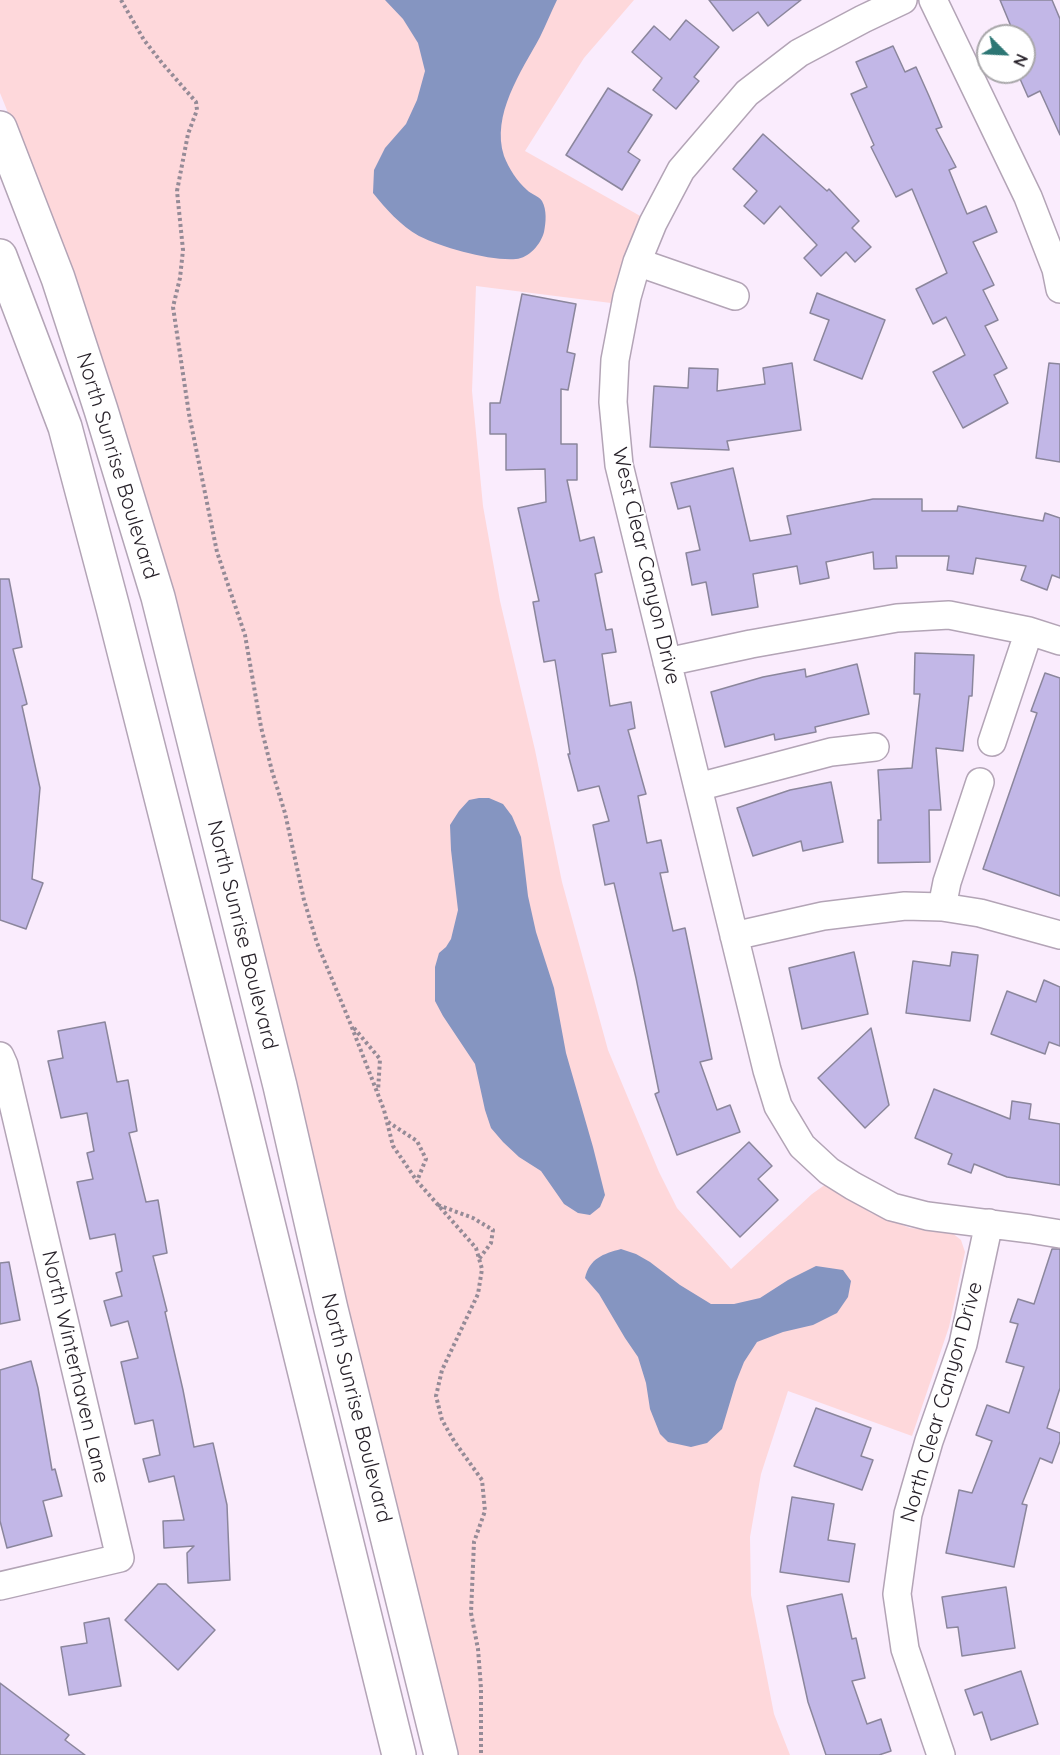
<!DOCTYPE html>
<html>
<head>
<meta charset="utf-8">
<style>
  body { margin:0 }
  #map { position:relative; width:1060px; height:1755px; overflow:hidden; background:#faecfd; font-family:Quicksand,sans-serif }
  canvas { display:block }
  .north { position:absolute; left:976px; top:24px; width:60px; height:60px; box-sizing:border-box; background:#fff; border:2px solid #a9a7aa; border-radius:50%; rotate:114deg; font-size:16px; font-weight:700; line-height:24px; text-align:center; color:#28222a }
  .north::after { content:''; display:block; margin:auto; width:21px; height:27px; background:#2c7674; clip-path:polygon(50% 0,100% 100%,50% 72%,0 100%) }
</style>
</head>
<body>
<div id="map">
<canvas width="1060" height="1755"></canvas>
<div class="north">N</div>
</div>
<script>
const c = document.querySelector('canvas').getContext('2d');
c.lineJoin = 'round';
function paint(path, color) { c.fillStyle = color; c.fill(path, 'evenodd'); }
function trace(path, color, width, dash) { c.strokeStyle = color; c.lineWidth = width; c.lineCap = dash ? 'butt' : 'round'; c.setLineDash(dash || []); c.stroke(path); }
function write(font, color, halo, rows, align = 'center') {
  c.font = font + ' Quicksand,sans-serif'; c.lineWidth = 4.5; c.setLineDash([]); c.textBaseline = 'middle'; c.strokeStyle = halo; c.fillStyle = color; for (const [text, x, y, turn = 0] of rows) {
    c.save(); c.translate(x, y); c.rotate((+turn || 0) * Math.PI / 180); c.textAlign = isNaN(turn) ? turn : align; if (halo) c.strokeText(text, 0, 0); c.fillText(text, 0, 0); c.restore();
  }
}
paint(new Path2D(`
  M0,0H634L584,58L525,151L642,217L625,257L611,303L476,286L472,391L483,506L500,601L535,750L562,882L608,1050L659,1172L677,1208L731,1269L812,1194L826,1184L871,1213L910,1228L951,1232L961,1240L965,1252L949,1327L912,1436L788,1391L761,1474L750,1537L751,1595L774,1714L790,1755H454L356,1355L11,120L0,93Z`), '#fed8db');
paint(new Path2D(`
  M385,0H557C551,12 546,25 540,37C521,72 491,115 504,156C509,169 517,181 527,190C531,194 539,196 542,201C547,210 546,222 544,232C541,244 529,258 516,259C490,261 443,248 419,236C400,225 386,209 373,193L374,170L385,148L406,124L417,100L425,71L418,43L403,19Z
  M479,798H489L503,804L512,816L521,837L528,896L536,932L554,988L566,1053L593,1147L605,1195L600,1207L590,1215L578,1213L564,1204L541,1171L519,1157L503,1142L491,1128L485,1110L475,1064L443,1016L435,1001V967L439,953L446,947L451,939L458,910L451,850L450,825L459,811L469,800Z
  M621,1249L636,1254L650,1262L680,1285L711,1304H734L760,1298L788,1280L816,1266L843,1270L851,1281L848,1297L837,1313L813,1325L783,1332L757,1342L744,1362L736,1382L722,1429L707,1443L691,1447L668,1442L660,1434L650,1409L646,1383L638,1357L625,1338L599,1294L585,1278C590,1258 603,1254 621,1249Z`), '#8595c1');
const building = new Path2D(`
  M709,0H801L768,26L758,12L733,31Z
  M1000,0H1052L1060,19V135L1040,91L1028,97L1017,72H1024V36H1015Z
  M686,20L719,47L694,77L699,81L676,109L653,90L662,78L632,52L654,26L670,40Z
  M893,46L905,72L916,67L929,96L942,127L936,129L956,167L949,170L967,214L986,206L997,232L973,242L994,285L983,290L998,320L985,326L1007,368L994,375L1008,403L963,428L933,372L965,355L946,317L933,324L916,289L947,273L912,189L896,197L871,147L874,145L851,94L867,87L856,62Z
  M608,88L652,115L628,152L640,160L622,190L566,155Z
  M763,134L827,191L829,189L859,221L852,228L871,247L855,262L846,252L821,276L804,258L817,245L780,206L764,224L744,206L757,191L733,169Z
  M817,293L885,320L862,379L814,360L829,320L810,313Z
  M522,294L576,304L567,352L575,354L568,390L561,389V444H577V480H567L580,541L594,537L602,572L595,574L606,630L612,629L616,652L602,654L610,706L631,702L635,728L628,730L646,794L638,796L647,843L661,840L668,872L660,873L673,931L685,928L712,1059L700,1062L717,1110L730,1105L740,1132L677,1155L655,1094L659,1092L636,978L614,883L605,885L593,825L609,821L599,786L578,791L568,754H570L555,660L544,662L533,602L539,601L518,508L546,502L545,469L506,470V434H490V403H500Z
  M792,363L801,430L727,441L729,450L650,447L654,386L688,388L689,368L718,369L717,391L765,384L763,368Z
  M1049,363L1060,364V462L1036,458Z
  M733,468L750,541L791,534L787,516L873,499H922V511H957L958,506L1043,521L1045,513L1060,518V578L1052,575L1047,590L1021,580L1026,566L976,558L973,574L947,570L949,556H896L897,568L874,569L873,552L826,562L829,578L800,584L797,566L753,574L758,607L712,615L706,582L692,585L686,553L700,550L690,506L678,509L671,483Z
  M0,579H9L22,647L13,649L27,704L22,706L40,788L32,879L43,883L26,929L0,920Z
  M915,653L974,655L972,696H969L963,751L936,748L941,810H929L930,862L878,863V820H881L878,770L912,768L920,694H914Z
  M857,664L869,714L815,727L816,732L775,740L774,734L725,747L711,692L763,677L805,669L806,677Z
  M1045,673L1060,678V896L983,869L1037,713L1031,711Z
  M831,782L843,842L803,851L801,841L753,856L737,808L790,790Z
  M854,952L868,1014L802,1029L789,968Z
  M952,952L978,955L970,1021L906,1013L913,961L950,966Z
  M1044,980L1060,987V1046L1049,1042L1045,1054L991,1034L1007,991L1036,1002Z
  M105,1022L117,1082L128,1080L137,1131L129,1133L146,1202L158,1200L167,1253L153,1256L167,1311L165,1312L183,1390L194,1447L213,1443L227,1505L230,1580L188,1583L187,1553L194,1546L164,1548L163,1521L184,1520L174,1476L149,1482L143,1459L160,1455L153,1420L135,1424L121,1362L138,1358L128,1321L111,1326L104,1301L122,1296L116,1273L122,1271L115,1234L90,1239L77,1182L93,1179L87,1153L94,1151L87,1113L61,1118L48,1061L63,1058L58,1031Z
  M871,1028L889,1105L865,1128L818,1078Z
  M934,1089L1010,1119L1012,1101L1031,1104L1029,1119L1060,1124V1185L1007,1177L974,1164L971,1173L948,1164L952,1154L915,1138Z
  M749,1142L772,1166L758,1179L778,1200L740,1237L697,1192Z
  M1052,1249H1060V1388L1047,1428L1060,1433V1441L1052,1463L1040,1458L1022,1504L1027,1505L1014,1567L946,1553L959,1490L972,1493L992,1441L976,1435L987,1405L1009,1413L1024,1367L1006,1362L1018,1324L1010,1322L1018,1299L1034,1304Z
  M9,1262L20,1320L0,1324V1263Z
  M31,1361L38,1388L52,1470L55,1469L62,1496L43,1501L52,1536L7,1548L0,1521V1370Z
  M816,1408L871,1428L861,1456L873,1460L862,1490L794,1466Z
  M792,1497L834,1504L828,1540L855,1544L849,1582L780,1572Z
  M158,1584H166L215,1630L178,1670L125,1620Z
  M1006,1587L1015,1648L962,1656L958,1627L947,1628L942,1597Z
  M842,1594L852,1639L856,1638L865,1678L852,1681L867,1724L881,1719L891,1751L879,1755H826L808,1702L787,1606Z
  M109,1618L121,1686L69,1695L61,1647L87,1643L84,1623Z
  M1021,1671L1038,1724L991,1740L982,1712L974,1715L965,1690Z
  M0,1683L69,1735L65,1740L85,1755H0Z`);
paint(building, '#c2b7e7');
trace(building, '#8b869c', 1.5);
const street = new Path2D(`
  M903,0L863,19L799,53L747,93L681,170L653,223L637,262L627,297L615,360L613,402L619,465L767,1070L778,1106L802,1146L829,1171L853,1186L892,1207L927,1216L1030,1229L1060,1234
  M933,0L1028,197L1056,269L1060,289
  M637,262L735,296
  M667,662L751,644L897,618L949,615L1029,631L1060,641
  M992,742L1029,631
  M698,787L831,752L875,747
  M942,907L947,882L980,782
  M734,936L823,916L905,906L942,907L980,913L1060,935
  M0,1056L4,1065L120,1558L0,1586
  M941,1755L905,1649L897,1594L908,1514L929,1441L963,1344L989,1223`);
const secondary = new Path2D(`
  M0,128L58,278L101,410L158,597L280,1086L331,1309L441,1755
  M0,256L65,427L113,608L235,1089L399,1755`);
trace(street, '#b3a4b6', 30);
trace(secondary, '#b3a4b6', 36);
trace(new Path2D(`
  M121,0L144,40L162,63L196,102L197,110L188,134L177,191L183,250L180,278L173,307L189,414L217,552L245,635L261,727L272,771L285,813L304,900L317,943L351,1025L384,1110L393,1146L417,1181L476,1248L482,1269L478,1294L442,1370L436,1396L442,1420L454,1441L482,1480L485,1511L474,1542L471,1613L478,1649L481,1688V1755
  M354,1028L380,1059L378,1091
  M388,1122L417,1141L426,1159L417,1181
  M438,1205L473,1218L493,1230L491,1243L479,1259`), '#958b97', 4, [3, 3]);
trace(street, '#fff', 27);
trace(secondary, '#fff', 33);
write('21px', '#28222a', '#fff', [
  ["North Sunrise Boulevard",117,466,73],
  ["West Clear Canyon Drive",646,566,77],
  ["North Sunrise Boulevard",242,935,76],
  ["North Winterhaven Lane",75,1367,77],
  ["North Clear Canyon Drive",942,1402,-74],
  ["North Sunrise Boulevard",356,1408,76]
]);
</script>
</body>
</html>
